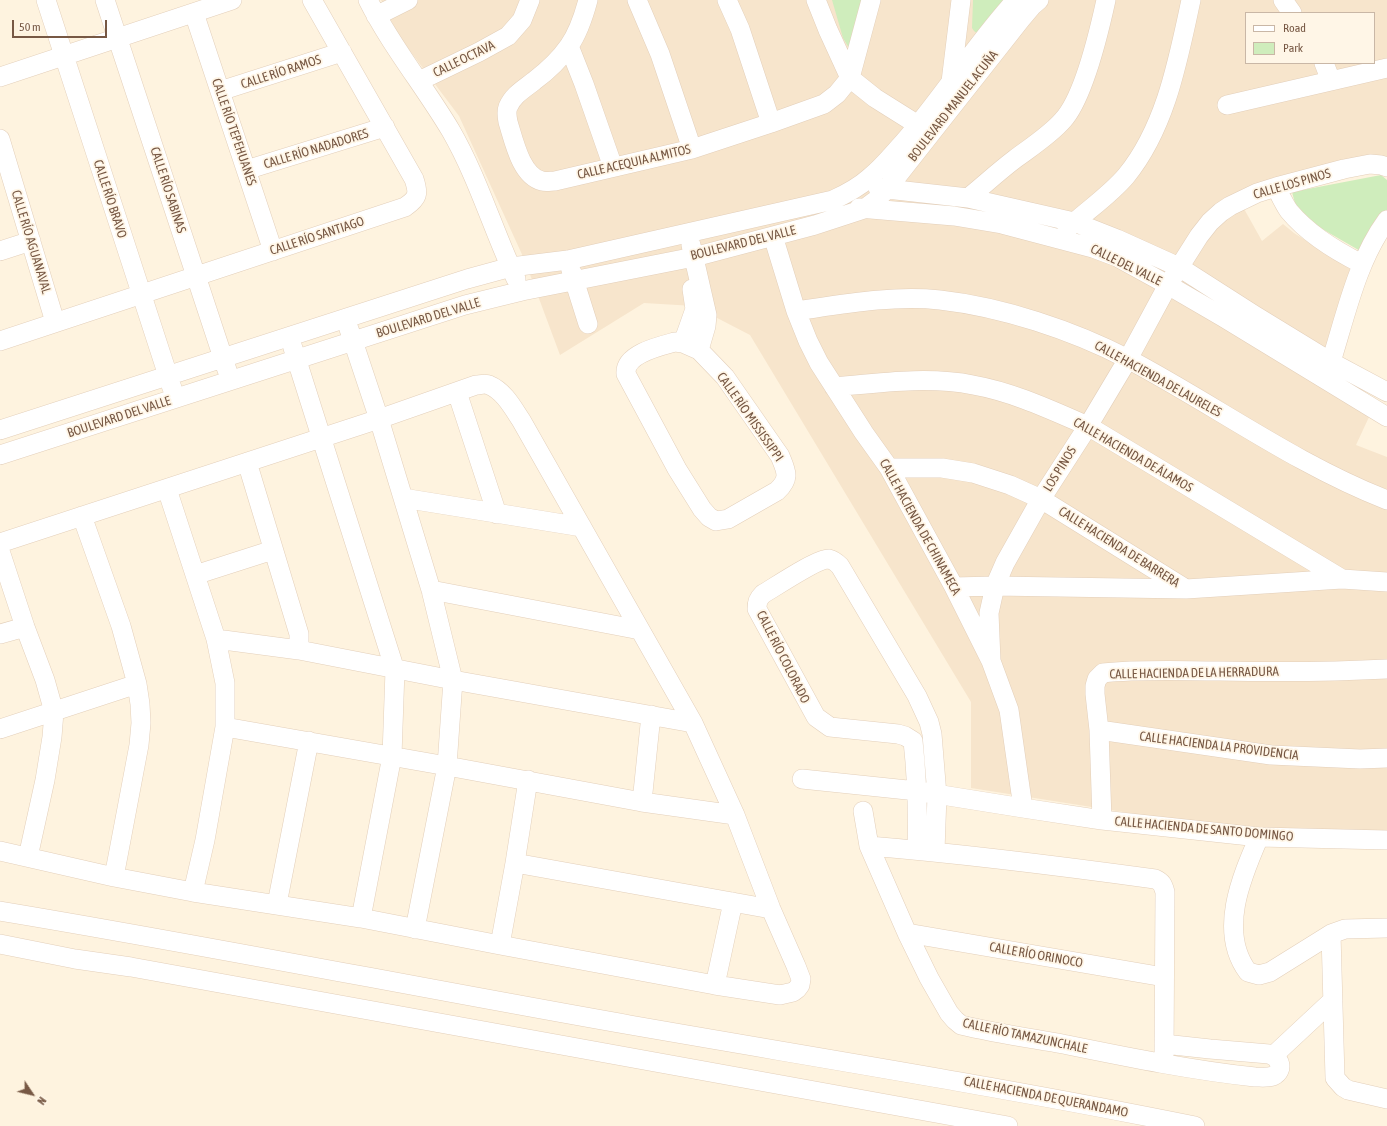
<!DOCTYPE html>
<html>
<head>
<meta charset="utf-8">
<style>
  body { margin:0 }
  #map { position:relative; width:1387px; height:1126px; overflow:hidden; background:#fef3df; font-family:"Asap Condensed",sans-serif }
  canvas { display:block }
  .legend { position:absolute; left:1245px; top:12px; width:130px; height:52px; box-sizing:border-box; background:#fff6e7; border:1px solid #c9b7a6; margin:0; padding:5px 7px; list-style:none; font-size:12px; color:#775844 }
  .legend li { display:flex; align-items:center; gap:8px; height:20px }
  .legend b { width:20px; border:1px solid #c9b7a6 }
  .north { position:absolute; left:12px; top:1074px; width:40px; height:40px; -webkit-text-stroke:3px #fff6e7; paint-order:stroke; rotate:125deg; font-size:11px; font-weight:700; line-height:16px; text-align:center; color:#775844 }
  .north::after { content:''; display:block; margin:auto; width:14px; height:18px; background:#775844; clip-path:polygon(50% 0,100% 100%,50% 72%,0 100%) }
  .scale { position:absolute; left:12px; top:20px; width:95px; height:18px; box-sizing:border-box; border:2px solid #775844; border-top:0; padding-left:5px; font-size:12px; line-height:14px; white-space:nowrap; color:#775844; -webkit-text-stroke:3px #fff6e7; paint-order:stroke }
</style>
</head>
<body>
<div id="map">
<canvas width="1387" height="1126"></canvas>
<ul class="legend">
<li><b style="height:5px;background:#fff"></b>Road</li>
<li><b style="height:11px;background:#cfedbc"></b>Park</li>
</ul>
<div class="north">N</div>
<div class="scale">50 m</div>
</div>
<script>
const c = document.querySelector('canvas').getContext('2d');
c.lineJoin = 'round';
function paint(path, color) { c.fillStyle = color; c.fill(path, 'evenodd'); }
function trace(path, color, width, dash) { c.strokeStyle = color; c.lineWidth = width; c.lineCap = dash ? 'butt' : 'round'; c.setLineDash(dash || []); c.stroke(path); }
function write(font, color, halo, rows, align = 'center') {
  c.font = font + ' "Asap Condensed",sans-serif'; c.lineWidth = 3.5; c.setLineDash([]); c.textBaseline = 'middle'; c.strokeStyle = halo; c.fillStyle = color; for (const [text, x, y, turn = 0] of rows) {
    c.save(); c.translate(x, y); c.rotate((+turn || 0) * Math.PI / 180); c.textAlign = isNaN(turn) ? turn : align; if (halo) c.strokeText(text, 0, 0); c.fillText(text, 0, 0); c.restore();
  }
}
paint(new Path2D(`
  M381,0H1387V160L1238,198L1262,241L1283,224L1294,233L1355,272L1319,385L1369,417L1356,445L1387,457V834L1231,829L971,788V702L750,335L694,306L644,303L560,355L525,261L459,116L398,35ZM1246,13H1374V63H1246Z`), '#f7e5cc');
paint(new Path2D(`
  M832,0H865L849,48L843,38Z
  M973,0H1011L978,34L974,31L972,28Z
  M1381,175L1387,180V210L1378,219L1362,252L1298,215L1292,192Z`), '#cfedbc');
const minor = new Path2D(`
  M46,0L172,388
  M105,0L227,370
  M368,0C391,46 425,87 451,131C478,178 493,230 516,279
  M588,0C584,15 578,33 569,46C560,59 546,72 534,81C524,89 513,95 508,107C506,112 507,117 508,122C514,141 521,176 542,181C546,182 551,181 555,181L692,149L771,123L824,104L837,94L850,78L871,0
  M637,0L660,54L692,149
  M727,0L740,29L771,123
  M816,0L828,30L850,78L875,98L918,125
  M1283,0L1292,13
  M194,13L273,251
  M376,16L408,0
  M569,46L584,84L613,167
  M1324,63L1331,81
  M0,77L232,0
  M419,81L479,52L508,36L522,20L530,0
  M951,82L961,0
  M220,91L342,52
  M1227,105L1387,68
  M0,139L55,322
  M246,170L385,127
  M1276,187C1280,195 1284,204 1289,211C1308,234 1336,251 1362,264
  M878,188L968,198L1074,222L1117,239L1179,267L1254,315L1331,362L1387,392
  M968,198C984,185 999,171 1015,159C1031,147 1050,135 1063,120C1084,97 1099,32 1106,0
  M859,208L954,216L1002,224L1093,248L1117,257L1168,285L1223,317L1387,417
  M1067,229C1086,211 1109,196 1126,176C1166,127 1178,60 1191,0
  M773,236L796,311L808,341L819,363L864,433L889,468L954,587L991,661L1009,710L1023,808
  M691,245L707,315L706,326L699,350
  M0,251L31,241
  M571,270L588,324
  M796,311C844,304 892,295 940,300C1002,307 1072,330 1128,359C1215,405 1295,464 1387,500
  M349,329L379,419L431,590L453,680L447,766L415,929
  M0,341L405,207C418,198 419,194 414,179L312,0
  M675,342L683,343L699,350L725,377L780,456C786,471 791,478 777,491L728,519L716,521L709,517L702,509L677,469L626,374C624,354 660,346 675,342Z
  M683,343L695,309L692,289
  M293,348L395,670L392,756L361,918
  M1331,362C1346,314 1357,261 1387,220
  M834,387C879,383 928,376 973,385C1013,392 1051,410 1088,426L1342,579
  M457,392L497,514
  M0,430L467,279L511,267L568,260L833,200C846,194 859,187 869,178C882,168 892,155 903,143C943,97 975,45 1016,0
  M0,455L465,305L522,291L694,257L815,225L864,209L876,200L887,189L1021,19L1032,6L1039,0
  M247,462L299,634V650
  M889,468H942L973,473L1010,485L1041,499L1186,589
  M167,489L216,639L225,683V727L205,840L193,892
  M403,498L582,527
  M82,516L121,626L137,684L140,704L141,723L139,745L114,877
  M0,543L379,419L476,385C480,385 485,383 489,385C504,391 513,408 521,420L693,723L735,815L771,909L796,966L801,979L800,985L797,989L793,992L780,995L715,985L500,945L361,918L193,892L114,877L0,851
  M0,551L25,627L45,680L54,712L52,737L45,780L28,857
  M195,575L273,550
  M954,587L995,586L1186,589L1342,579L1387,582
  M431,590L640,630
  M0,634L25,627
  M216,639L299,650L453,680L693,723
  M991,661L989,613L995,586L1005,563L1041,499L1088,426L1128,359L1168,285L1199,236L1210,222L1221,212L1230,206L1257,193L1276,187L1344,169L1370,164L1381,165L1387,167
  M225,727L447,766L642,802L735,815
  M0,729L137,684
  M1099,730L1271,755L1360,759L1387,758
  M802,779L917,791L1023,808L1102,820L1259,837L1387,840
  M642,802L651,715
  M863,811L869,846L907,933L929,978L949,1013L955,1020L961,1025C994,1033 1029,1038 1063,1044C1127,1057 1190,1070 1255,1077C1261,1077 1267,1078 1273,1076C1285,1070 1280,1057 1269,1054L1210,1049L1164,1044
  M1102,820L1099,730L1095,694V686L1097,679L1103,673C1141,669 1181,671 1219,671C1275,672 1331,672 1387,669
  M1259,837C1241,878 1218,932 1248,972L1259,975L1270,972L1331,934L1345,929L1387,928
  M869,846C965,854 1060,866 1155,879C1162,882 1163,885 1165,892L1164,1057
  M917,850C918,813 917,777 913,741L905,736L898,734L830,727L816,717L757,609C757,602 758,599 763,594C775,587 818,558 829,559C834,560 837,563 840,566L917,696L929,722L932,734L937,795L935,851
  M515,863L771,909
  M277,904L309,741
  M0,911C211,946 420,988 630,1025C819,1058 1008,1088 1195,1126
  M907,933L1164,977
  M1331,934L1335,1078L1343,1087L1348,1090L1387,1099
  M0,944L75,959L131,967L1008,1126
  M500,945L515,863L528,780
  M715,985L733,902
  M1274,1055L1333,1000`);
trace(minor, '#e3cfba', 20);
trace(minor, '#fff', 19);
write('13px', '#775844', '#fff6e7', [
  ["CALLE OCTAVA",464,59,-26],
  ["CALLE RÍO RAMOS",281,72,-18],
  ["BOULEVARD MANUEL ACUÑA",953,106,-52],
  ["CALLE RÍO TEPEHUANES",234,132,71],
  ["CALLE RÍO NADADORES",316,149,-17],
  ["CALLE ACEQUIA ALMITOS",634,162,-13],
  ["CALLE LOS PINOS",1292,184,-16],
  ["CALLE RÍO SABINAS",168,190,72],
  ["CALLE RÍO BRAVO",110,199,72],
  ["CALLE RÍO SANTIAGO",317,236,-18],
  ["CALLE RÍO AGUANAVAL",31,242,73],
  ["BOULEVARD DEL VALLE",743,243,-14],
  ["CALLE DEL VALLE",1126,265,26],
  ["BOULEVARD DEL VALLE",428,318,-17],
  ["CALLE HACIENDA DE LAURELES",1158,379,29],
  ["BOULEVARD DEL VALLE",119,417,-18],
  ["CALLE RÍO MISSISSIPPI",750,417,55],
  ["CALLE HACIENDA DE ÁLAMOS",1133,455,30],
  ["LOS PINOS",1060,469,-58],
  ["CALLE HACIENDA DE CHINAMECA",920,527,61],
  ["CALLE HACIENDA DE BARRERA",1119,547,32],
  ["CALLE RÍO COLORADO",783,657,63],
  ["CALLE HACIENDA DE LA HERRADURA",1194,673,-1],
  ["CALLE HACIENDA LA PROVIDENCIA",1219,746,7],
  ["CALLE HACIENDA DE SANTO DOMINGO",1204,829,5],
  ["CALLE RÍO ORINOCO",1036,955,10],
  ["CALLE RÍO TAMAZUNCHALE",1025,1036,12],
  ["CALLE HACIENDA DE QUERANDAMO",1046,1097,11]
]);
</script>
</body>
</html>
